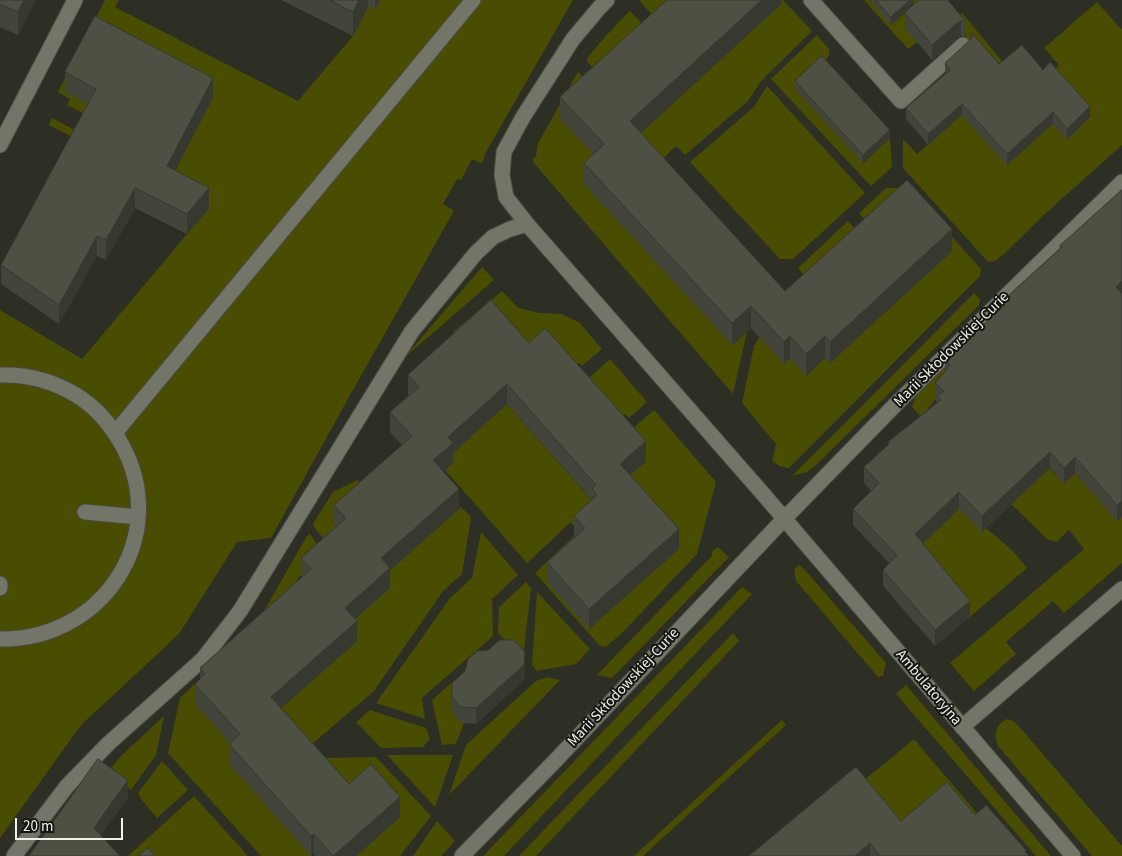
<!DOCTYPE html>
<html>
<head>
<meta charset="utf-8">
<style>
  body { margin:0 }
  #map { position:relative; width:1122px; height:856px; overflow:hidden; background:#2d2e24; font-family:"Source Sans 3",sans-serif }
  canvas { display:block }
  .scale { position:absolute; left:15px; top:818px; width:108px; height:22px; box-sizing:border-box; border:2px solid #f0f1ea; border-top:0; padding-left:6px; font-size:15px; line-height:18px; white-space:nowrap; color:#f0f1ea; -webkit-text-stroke:4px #151611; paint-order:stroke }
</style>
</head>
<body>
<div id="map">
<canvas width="1122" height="856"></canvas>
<div class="scale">20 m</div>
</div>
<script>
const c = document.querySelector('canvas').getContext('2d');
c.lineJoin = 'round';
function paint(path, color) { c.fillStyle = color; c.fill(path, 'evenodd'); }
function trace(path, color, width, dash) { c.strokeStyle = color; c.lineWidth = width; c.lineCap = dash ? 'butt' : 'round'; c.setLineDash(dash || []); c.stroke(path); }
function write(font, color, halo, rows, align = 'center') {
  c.font = font + ' "Source Sans 3",sans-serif'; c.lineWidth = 4; c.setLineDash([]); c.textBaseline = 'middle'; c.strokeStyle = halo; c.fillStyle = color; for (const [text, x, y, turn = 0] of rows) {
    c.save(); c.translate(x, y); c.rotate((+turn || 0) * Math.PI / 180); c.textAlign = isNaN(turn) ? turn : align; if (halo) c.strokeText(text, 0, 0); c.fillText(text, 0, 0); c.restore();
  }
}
paint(new Path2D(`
  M105,0H119L115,7L298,101L353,36L368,7L380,0H573L485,154L482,164L472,159L461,180L457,179L443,204L454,211L344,406L271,538L237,542L179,634L81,725L0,838V310L82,359L209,208L49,125L52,118L170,180L179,164L124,134L183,154L213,98L119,121L115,130L67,105L70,99L58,92Z
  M641,0H690L662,26L640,1Z
  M777,0H783L812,31L762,80L747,102L685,155L676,146L653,168L630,143L780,5Z
  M864,0H937L917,42L908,49Z
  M1097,2L1121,29H1122V145L1046,213L1004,254L995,261L988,262L903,168V139L917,154L1002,80L953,21L962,13L1029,94L1059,65L1044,48Z
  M630,11L653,35L604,80L586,60C600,42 614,26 630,11Z
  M817,35L830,50L828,57L822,64L863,163L890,138L892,167L871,186L771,79Z
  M578,72L594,89L604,166L732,345L747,332L733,394L533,162V159L536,156L538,143Z
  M767,86L865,193L793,259H780L690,162L754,107Z
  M886,188H908L981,269L980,276L789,468L779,466L772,461L776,444L742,403L754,346L759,337L784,363L790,358L806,376L825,358L830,363L952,251L875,231L859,213Z
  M848,221L865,240L814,287L798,268Z
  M482,267L494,280L404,358Z
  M502,291L518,308L539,313L561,314L579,322L602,349L582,366L579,363L567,373L465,344L453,332Z
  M974,293L980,299L979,305L816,465L807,472L792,476Z
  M979,329L946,386L921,417L912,407L919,388Z
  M610,359L647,402L629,418L625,414L613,425L579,387Z
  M496,392L596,505L579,532L571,522L527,563L445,470L453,463L448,457Z
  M654,410L716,482L697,554L624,631L606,647L600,646L535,573L574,536L620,484L624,436Z
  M1040,458L1064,484L1075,473L1117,521L1122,517V563L1064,613L1053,601L1006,642L1016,654L974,691L950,663L1084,549L1069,530L1056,542L1047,539L1011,504Z
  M357,480L369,494L334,525L346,538L333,550L314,527L313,524L333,492Z
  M461,507L471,517L462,574L443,591L374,691L303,752L271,717L357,641L345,628L381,578Z
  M959,509L986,528L1012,550L1027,568L970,617L915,551Z
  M481,532L518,575L492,599L493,636L422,698L425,719L376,703L450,598L472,578Z
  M310,534L317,544L320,557L297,579L306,589L253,630L307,536Z
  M718,547L729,557L612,678L597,675L711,557L713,550Z
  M799,565L804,569L886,663L883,676L878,677L796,581L794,569Z
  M526,582L531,588L523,659L498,633L499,607Z
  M742,587L752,594L504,856H483Z
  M537,592L590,649L576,664L537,671L532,665Z
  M733,633L739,641L536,856H519Z
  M498,642L514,656L452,712L460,721L464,723L456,744L442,745L432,700Z
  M204,675L218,723L311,856H261L168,753L180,698Z
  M547,677L560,680L449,795L466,745L536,681Z
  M906,685L1051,856H1036L896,694Z
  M370,710L426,728L430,739L423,747L381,748L356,722Z
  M164,716L156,755L131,790L107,773L120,757Z
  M1007,719L1011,720L1016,723L1122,846V856H1092L998,746C994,734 995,725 1007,719Z
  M782,720L786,725L643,856H634Z
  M914,739L986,824L914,856L856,787Z
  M387,755H453L435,807Z
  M376,757L431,816L400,856H356L400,817L349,804L323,758Z
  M162,761L188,790L157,818L141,799L138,793Z
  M194,796L248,856H128Z
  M437,821L455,841L441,856H413Z`), '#494d02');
const lane = new Path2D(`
  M811,0L901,101L963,45
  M962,727L1122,589
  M14,856L67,786L109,743L203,659L240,611L412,331L476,253L493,237L510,229L527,224L506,197L502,175L504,152L523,117L573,39L599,8L607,0`);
const street = new Path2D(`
  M0,145L75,0
  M527,224L764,495L1073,856
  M0,375C27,374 53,381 76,395C96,407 111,425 122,445C172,537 102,641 0,639
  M115,433L473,0
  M85,512L138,517
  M0,588V584
  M462,856L555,761L784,519L896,404L1122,182`);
trace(lane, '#4a4b42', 17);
trace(street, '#4a4b42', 17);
trace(lane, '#747569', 15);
trace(street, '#747569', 15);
paint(new Path2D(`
  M0,0H36L18,35L0,27Z
  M281,0H380L375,10L368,7L353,36Z
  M781,0V4L640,133L785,291L952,251L830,363L825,358L806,376L790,358L784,364L751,328L732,345L584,184V163L593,154L560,119V97Z
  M869,0H914V5L965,21V36H961L957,38L932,60L905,28V13L891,25Z
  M945,63L999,64L1043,70L1090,117L1067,140L1053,124L1007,165L962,115L928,145L906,119V108L945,74Z
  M65,72L213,98L175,170L209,208L187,234L135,208L106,260L97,256L59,324L1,284V265L88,104L65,92Z
  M795,81L890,138L863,163L795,89Z
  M1122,190V517L1117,521L1075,473L1064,484L1050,468L982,532L959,509L923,544L970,617L935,646L883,586V570L889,563L853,525V509L871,491L864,483V467L888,446V442L937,402V401L935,399V383L945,371V359L989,320V313L1060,248V246Z
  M529,343L646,462L631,475L679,549L589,629L547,582V562L575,537L574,536V516L592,500L507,404L453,453V463L443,472L459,509L390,570V588L355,619L357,641L281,708L349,784L400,817L356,856H315L314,854L311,856L229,764V744L230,743L195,704V684L200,679V668L301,578V558L336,527L334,525V505L402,445L390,432V412L409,396L408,395V375Z
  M525,668L524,680L476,724L461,723L452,712V683Z
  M975,815L1026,852L1029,856H749L901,821Z`), '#43453a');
paint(new Path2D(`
  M24,0H36L18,35V12Z
  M359,0H368V7L353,36V12Z
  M375,0H380L375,10Z
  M762,0H781V4L630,143V121Z
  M910,0H914V5L891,25V17Z
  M961,21V36L957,38L932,60V45L957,23Z
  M213,78V98L167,186V166Z
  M962,104V115L928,145V134Z
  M1090,106V117L1067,140V129Z
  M1053,112V124L1007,165V154Z
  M890,130V138L863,163V155Z
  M135,188V208L106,260V240Z
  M209,188V208L187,234V214Z
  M952,229V251L830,363V342Z
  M97,236V256L59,324V305Z
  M1122,281V297L1116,287Z
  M751,306V328L732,345V323Z
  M790,336V358L784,364V342Z
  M825,336V358L806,376V354Z
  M507,384V404L453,453V463L433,481V460L448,437Z
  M646,441V462L620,484V464Z
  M1050,452V468L982,532V516Z
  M1075,457V473L1064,484V468Z
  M459,489V509L390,570V588L345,628V608L381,558Z
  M959,492V509L915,551V534Z
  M1122,501V517L1117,521V505Z
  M679,529V549L589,629V609Z
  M970,601V617L935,646V630Z
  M357,621V641L271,717V697Z
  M525,652L524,680L476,724V708Z
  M128,780V798L94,845V828Z
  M400,797V817L356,856H333Z
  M314,834V854L311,856V836Z
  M870,843V856H855Z`), '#373830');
const building = new Path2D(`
  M0,0H24L18,12L0,4Z
  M330,0H359L353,12Z
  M667,0H762L630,121L785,291L907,180L952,229L830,342L825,336L806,354L790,336L784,342L751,306L732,323L584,163L604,144L560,97Z
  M876,0H910L891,17Z
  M919,0H948L965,21H961L957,23L932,45L905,13Z
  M95,16L213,78L167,166L209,188L187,214L135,188L106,240L97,236L59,305L1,265L96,89L65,72Z
  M972,33L999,64L1022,45L1043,70L1050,62L1090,106L1067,129L1053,112L1007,154L962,104L928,134L906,108L950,70L945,63L969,41L972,37Z
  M822,56L890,130L863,155L795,81Z
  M1122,190V281L1116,287L1122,294V501L1117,505L1075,457L1064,468L1050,452L982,516L959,492L915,534L970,601L935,630L883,570L897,555L853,509L879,483L864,467L889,444L888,442L941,400L937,396L944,391L935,383L950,365L945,359L992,317L989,313L1062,247L1060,246Z
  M491,300L529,343L545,328L646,441L620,464L679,529L589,609L547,562L585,528L574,516L597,495L592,489L596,485L507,384L448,437L453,443L433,460L459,489L381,558L390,568L345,608L357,621L271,697L349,784L371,764L400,797L333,856L314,834L311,836L229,744L240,734L195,684L205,674L200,668L311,569L301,558L346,518L334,505L412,436L390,412L419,387L408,375Z
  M500,640H514L525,652L524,665L476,708L461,707L452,697V683L465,671L468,659L477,651L488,650Z
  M98,759L128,780L94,828L120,856H29Z
  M856,767L901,821L947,782L975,815L986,805L1026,850L1025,851L1029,856H880L870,843L855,856H749Z
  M148,848L155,856H138Z`);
paint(building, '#4e5044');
trace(building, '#373830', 1);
write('15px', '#f0f1ea', '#151611', [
  ["Marii Skłodowskiej-Curie",952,350,-45],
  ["Marii Skłodowskiej-Curie",624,688,-47],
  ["Ambulatoryjna",928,688,50]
]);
</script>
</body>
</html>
